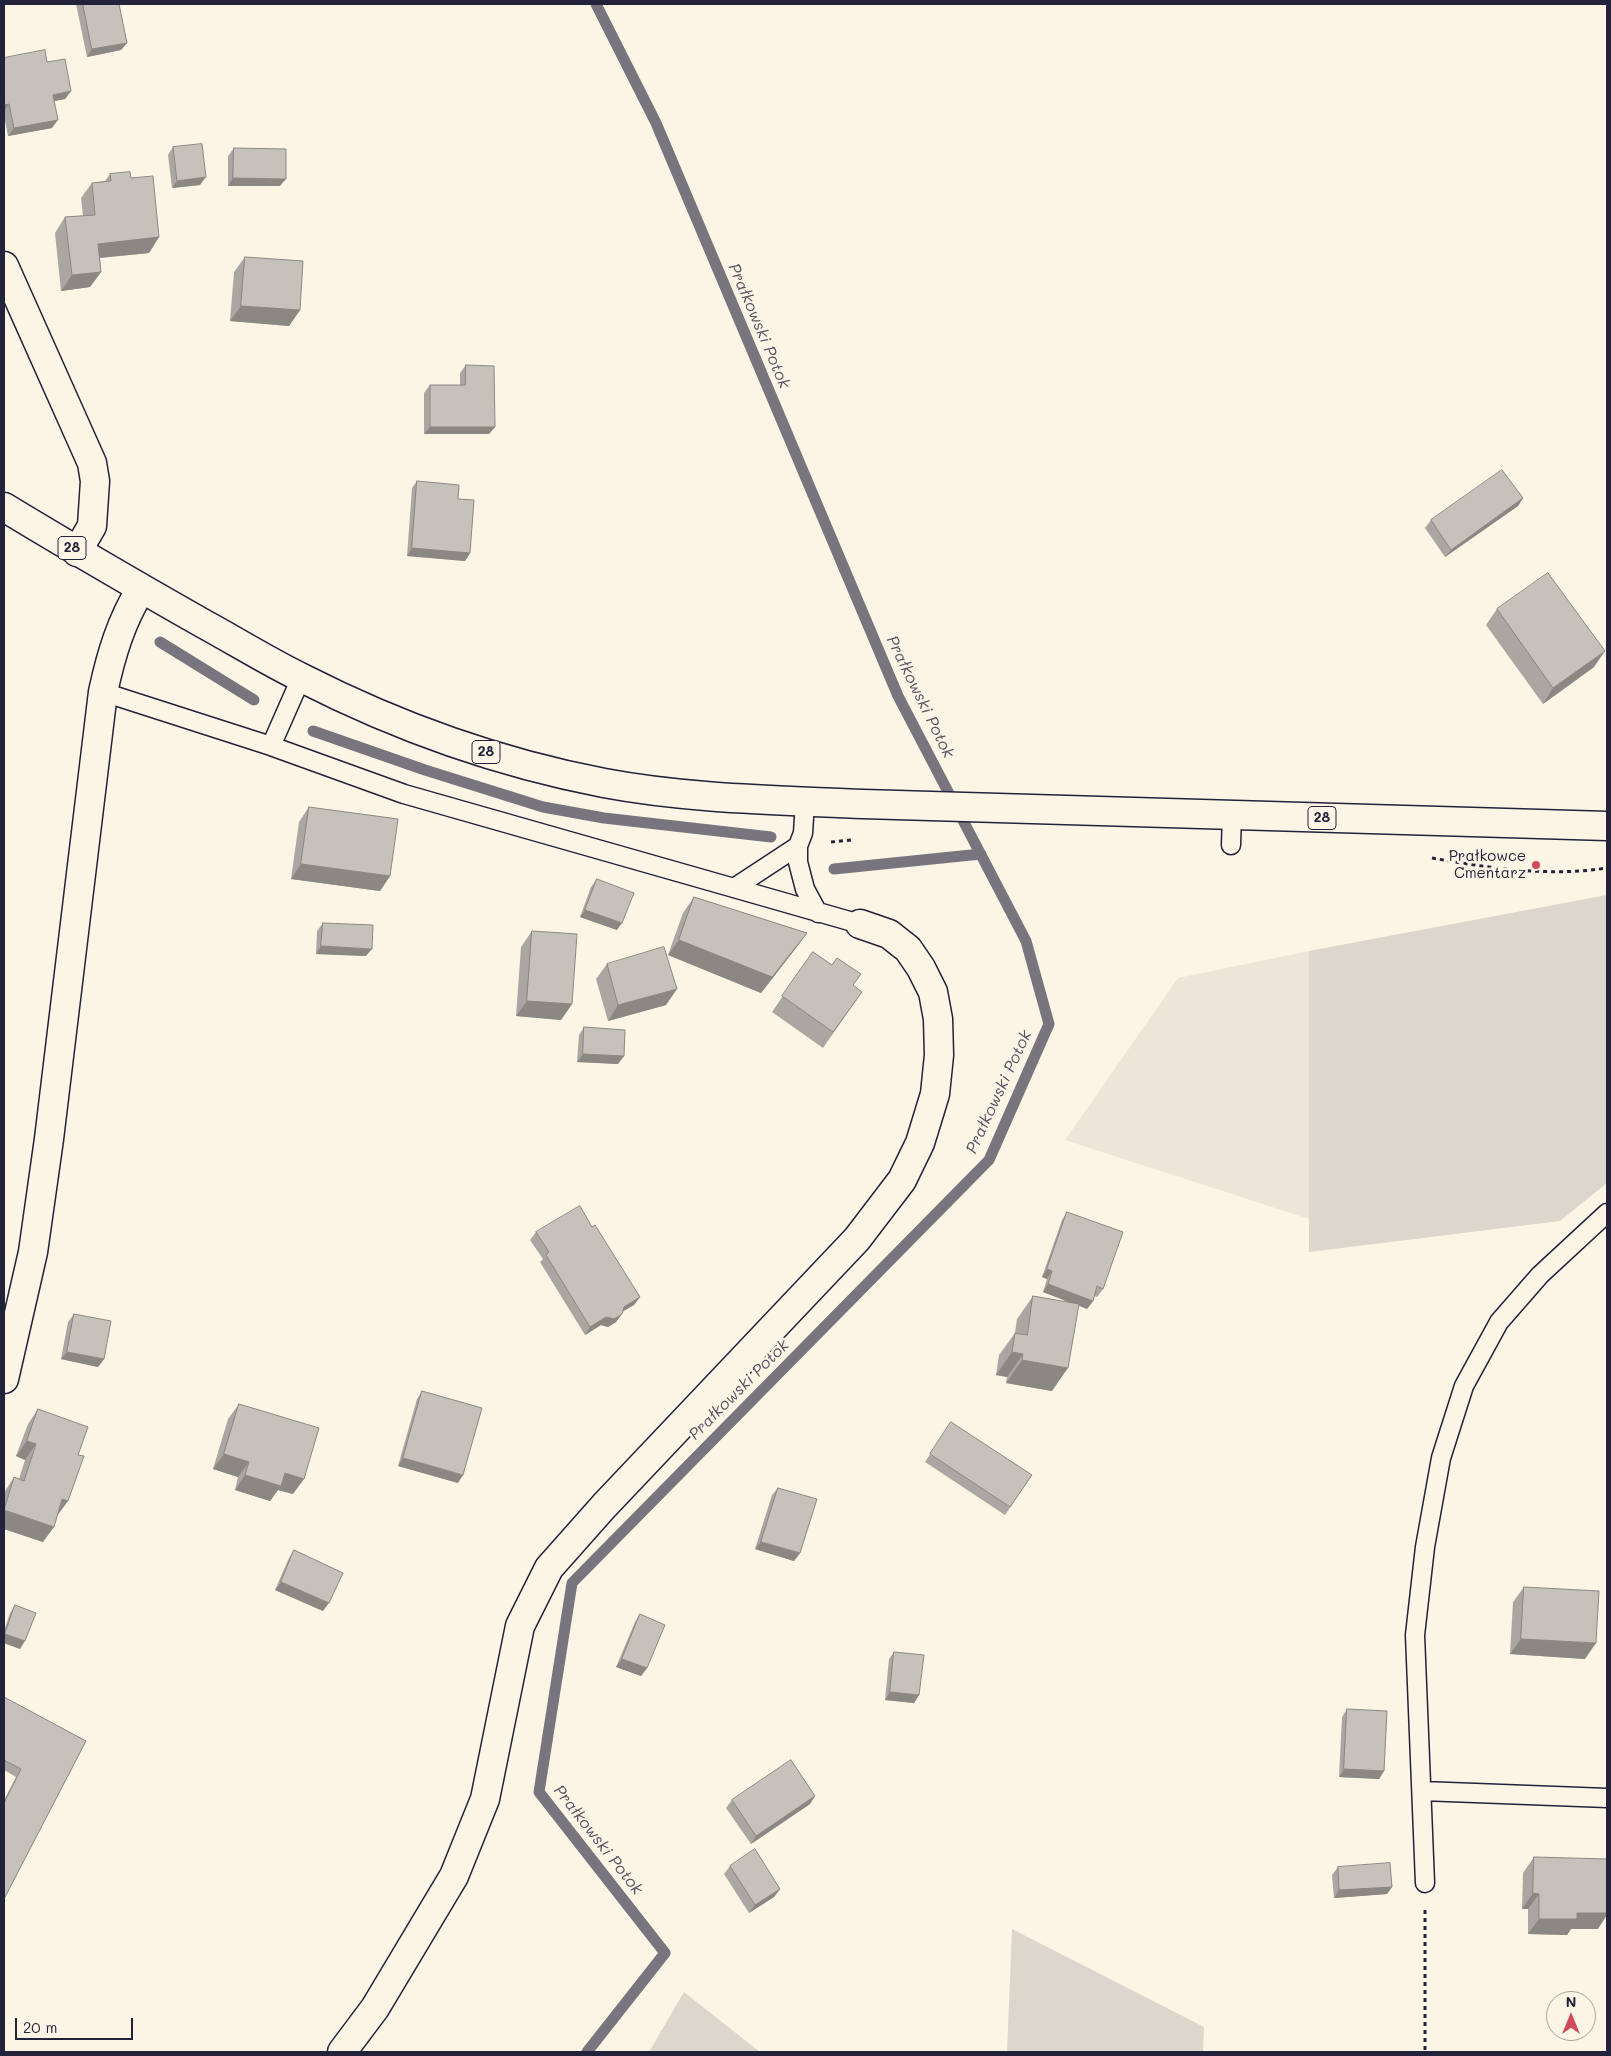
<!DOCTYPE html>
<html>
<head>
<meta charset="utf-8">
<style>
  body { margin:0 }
  #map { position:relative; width:1611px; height:2056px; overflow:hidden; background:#fcf5e5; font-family:Mali,sans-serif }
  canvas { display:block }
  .frame { position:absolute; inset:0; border:5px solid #22223b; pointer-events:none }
  .north { position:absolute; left:1546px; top:1991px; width:50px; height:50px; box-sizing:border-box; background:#fcf5e5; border:1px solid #a5a1a1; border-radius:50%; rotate:0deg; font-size:14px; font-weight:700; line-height:20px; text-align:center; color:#22223b }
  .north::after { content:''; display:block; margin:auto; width:18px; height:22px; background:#d1495b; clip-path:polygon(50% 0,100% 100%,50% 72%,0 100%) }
  .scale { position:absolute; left:15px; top:2018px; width:118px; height:22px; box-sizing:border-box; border:2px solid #22223b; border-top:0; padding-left:6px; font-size:15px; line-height:18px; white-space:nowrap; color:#22223b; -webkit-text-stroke:4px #fcf5e5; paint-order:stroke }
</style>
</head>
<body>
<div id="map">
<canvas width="1611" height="2056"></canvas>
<div class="frame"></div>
<div class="north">N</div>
<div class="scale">20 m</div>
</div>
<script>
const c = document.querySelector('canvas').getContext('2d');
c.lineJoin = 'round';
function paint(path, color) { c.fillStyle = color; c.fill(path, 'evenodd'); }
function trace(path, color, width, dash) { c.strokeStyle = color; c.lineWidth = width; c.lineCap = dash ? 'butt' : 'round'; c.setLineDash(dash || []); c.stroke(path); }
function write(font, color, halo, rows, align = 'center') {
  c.font = font + ' Mali,sans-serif'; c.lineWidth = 5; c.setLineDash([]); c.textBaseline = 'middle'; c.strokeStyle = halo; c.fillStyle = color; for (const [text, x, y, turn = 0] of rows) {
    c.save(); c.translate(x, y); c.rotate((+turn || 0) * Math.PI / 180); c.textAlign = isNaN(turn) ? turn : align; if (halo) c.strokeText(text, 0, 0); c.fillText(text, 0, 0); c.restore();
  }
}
paint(new Path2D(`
  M1309,951V1219L1065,1140L1178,978Z`), '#ece5d8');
paint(new Path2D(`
  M1607,895V1183L1560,1221L1309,1252V951Z
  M1012,1929L1204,2027L1203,2052H1007Z
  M684,1992L760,2052H649Z`), '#dcd6cc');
trace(new Path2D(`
  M160,642L254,700
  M313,731L425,770L543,807L604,818L771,837
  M834,869L981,854
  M587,2052L665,1953L539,1792L572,1583L989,1160L1049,1024L1026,941L898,696L656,123L596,4`), '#78757e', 11);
const service = new Path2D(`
  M103,692L271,746L404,794L734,888L798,846
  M271,746L301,678
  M805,802L803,833L798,846V862L805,889L818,913
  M1231,845L1232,815
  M734,888L860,924
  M1422,1791L1607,1798
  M1425,1883L1415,1635L1425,1547L1441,1458L1464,1386L1499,1322L1540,1275L1607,1213`);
const minor = new Path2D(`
  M4,266L92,463L95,481L92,526L77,552
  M342,2052L375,2008L454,1876L485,1799L520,1626L549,1568L604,1506L857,1239L902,1180L920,1143L935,1094L939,1055L938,1019L933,992L921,968L908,949L889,934L860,924`);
const tertiary = new Path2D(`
  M4,1379L33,1252L49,1139L103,692C111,655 121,621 141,589`);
const primary = new Path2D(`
  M4,507C70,547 137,586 204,624C237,642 269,662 302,678C396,726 500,763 604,783C689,799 777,800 863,804L1607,826`);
trace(service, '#22223b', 21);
trace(minor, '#22223b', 31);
trace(tertiary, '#22223b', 31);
trace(primary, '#22223b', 31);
trace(new Path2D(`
  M831,842L852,840
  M1432,858C1489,868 1548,877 1607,868
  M1425,1910V2052`), '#22223b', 3, [4, 4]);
trace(service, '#fcf5e5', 18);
trace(minor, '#fcf5e5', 28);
trace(tertiary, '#fcf5e5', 28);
trace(primary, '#fcf5e5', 28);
paint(new Path2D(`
  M76,4H119L127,43L121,50L87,57Z
  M4,58L47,62L71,91L65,99L55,101L52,128L8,136L4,115Z
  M173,147L200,185L172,188L168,155Z
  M234,148L280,186H228V156Z
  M110,174L131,178L159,237L149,253L100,258L101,272L90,287L61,291L55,233L65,217L83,216L81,198L92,183L105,181Z
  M245,257L300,310L289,326L230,321L234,272Z
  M466,365L495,427L489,434H424V393L430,385H460V373Z
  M417,481L458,499L470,553L465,561L407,556L412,488Z
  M1523,498L1518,506L1445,557L1425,528L1431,520Z
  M1497,609L1594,667L1543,704L1486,625Z
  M309,807L390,876L380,891L291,879L299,822Z
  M597,879L617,930L580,917L591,887Z
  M694,897L807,933L796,948L761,993L668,955L683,913Z
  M323,923L366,956L316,954L317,931Z
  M532,931L572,1004L561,1020L516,1016L521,947Z
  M813,952L832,965L853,985L862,992L823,1048L772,1012Z
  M607,964L666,1005L608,1021L596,979Z
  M584,1027L624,1056L618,1064L577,1062L579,1035Z
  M1067,1212L1103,1289L1097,1297L1094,1296L1093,1301L1087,1309L1079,1305L1052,1391L1006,1383L1007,1377L996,1375L999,1355L1015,1333L1017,1319L1033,1296L1071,1303L1043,1292L1047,1279L1042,1277L1062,1220Z
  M592,1227L640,1297L634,1305L622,1312L616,1322L608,1327L601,1325L585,1335L540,1262L543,1259L530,1240L536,1232Z
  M74,1314L104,1359L98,1367L61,1359L68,1322Z
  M422,1391L458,1483L398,1466L417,1399Z
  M239,1404L293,1494L278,1490L270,1501L235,1490L238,1477L213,1469L228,1419Z
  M38,1409L57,1515L43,1542L4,1529V1493L14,1477L19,1479L25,1460L16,1456L28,1424Z
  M946,1430L1032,1475L1005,1515L925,1462Z
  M778,1488L800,1553L794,1561L755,1549L772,1495Z
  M294,1550L323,1611L275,1590L289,1558Z
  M1524,1587L1585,1659L1510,1654L1513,1602Z
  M15,1605L20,1649L4,1643V1631L10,1613Z
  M640,1614L647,1668L641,1676L616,1667L635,1622Z
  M894,1652L919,1695L914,1703L885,1700L889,1659Z
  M4,1697L86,1741L4,1899V1800L16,1777L4,1770Z
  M1347,1709L1384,1771L1379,1779L1339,1777L1342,1717Z
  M815,1796L810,1804L751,1844L726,1808L732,1800Z
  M1534,1857L1598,1929H1571L1567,1935L1528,1934V1909H1522L1523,1873Z
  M730,1866L780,1889L774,1897L749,1913L724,1874Z
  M1338,1867L1392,1887L1387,1894L1334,1898L1332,1875Z`), '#aaa6a1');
paint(new Path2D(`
  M127,43L121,50L87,57L92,49Z
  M71,91L65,99L48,102L53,95Z
  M9,104L4,111V105Z
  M58,120L52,128L8,136L14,128Z
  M206,177L200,185L172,188L177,181Z
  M233,178L286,179L280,186H228Z
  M159,237L149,253L87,259L98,244Z
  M101,272L90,287L61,291L72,275Z
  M241,306L300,310L289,326L230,321Z
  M430,427H495L489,434H424Z
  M1523,498L1518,506L1445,557L1451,550Z
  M412,548L470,553L465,561L407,556Z
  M1605,651L1594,667L1543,704L1553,688Z
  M301,864L390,876L380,891L291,879Z
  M585,910L622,923L617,930L580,917Z
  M807,933L796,948L761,993L668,955L679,940Z
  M321,946L372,949L366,956L316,954Z
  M677,989L666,1005L608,1021L618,1005Z
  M527,1001L572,1004L561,1020L516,1016Z
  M583,1054L624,1056L618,1064L577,1062Z
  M1047,1269L1052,1271L1047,1279L1042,1277Z
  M1048,1284L1093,1301L1087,1309L1043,1292Z
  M640,1297L634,1305L618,1314L624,1307Z
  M622,1314L616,1322L608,1327L601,1325L585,1335L590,1327L606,1317Z
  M67,1352L104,1359L98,1367L61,1359Z
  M1012,1352L1023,1354L1007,1377L996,1375Z
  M1022,1360L1068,1368L1052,1391L1006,1383Z
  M27,1441L36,1444L25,1460L16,1456Z
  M224,1454L249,1462L238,1477L213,1469Z
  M403,1458L463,1475L458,1483L398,1466Z
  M285,1473L304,1479L293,1494L278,1490L270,1501L235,1490L245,1475Z
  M62,1499L68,1501L57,1516Z
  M4,1510L54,1527L43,1542L4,1529Z
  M761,1542L800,1553L794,1561L755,1549Z
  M281,1582L329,1603L323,1611L275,1590Z
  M5,1634L25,1641L20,1649L4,1643V1636Z
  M1521,1639L1596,1643L1585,1659L1510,1654Z
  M622,1659L647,1668L641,1676L616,1667Z
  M890,1692L919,1695L914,1703L885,1700Z
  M1344,1769L1384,1771L1379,1779L1339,1777Z
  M815,1796L810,1804L751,1844L756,1836Z
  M1392,1887L1387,1894L1334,1898L1339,1890Z
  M780,1889L774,1897L749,1913L755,1905Z
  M1533,1893L1539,1894L1528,1909H1522Z
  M1577,1913H1607V1915L1598,1929H1571L1567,1935L1528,1934L1539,1919Z`), '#8b8783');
const building = new Path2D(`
  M83,4H119L127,43L92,49Z
  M45,50L47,62L65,59L71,91L53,95L58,120L14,128L9,104L4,105V58Z
  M202,144L206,177L177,181L173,147Z
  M234,148L286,149V179L233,178Z
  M130,172L131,178L153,176L159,237L98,244L101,272L72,275L65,217L95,215L92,183L111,181L110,174Z
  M245,257L303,261L300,310L241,306Z
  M466,365L494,366L495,427H430V385H465Z
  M1502,470L1523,498L1451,550L1431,520Z
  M417,481L459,485L458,499L474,500L470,553L412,548Z
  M1548,573L1605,651L1553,688L1497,609Z
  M309,807L398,819L390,876L301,864Z
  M597,879L634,893L622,923L585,910Z
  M694,897L807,933L772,977L679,940Z
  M323,923L373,925L372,949L321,946Z
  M532,931L577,934L572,1004L527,1001Z
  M664,947L677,989L618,1005L607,964Z
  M813,952L832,965L837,958L861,974L853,985L862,992L833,1032L782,996Z
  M584,1027L625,1030L624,1056L583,1054Z
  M580,1206L592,1227L595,1225L640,1297L624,1307L622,1314L614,1319L606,1317L590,1327L546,1255L549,1252L536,1232Z
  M1067,1212L1123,1232L1103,1289L1097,1286L1093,1301L1048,1284L1052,1271L1047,1269Z
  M1033,1296L1079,1304L1068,1368L1022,1360L1023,1354L1012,1352L1015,1333L1027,1335Z
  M74,1314L111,1321L104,1359L67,1352Z
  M422,1391L482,1408L463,1475L403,1458Z
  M239,1404L319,1428L304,1479L285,1473L281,1486L245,1475L249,1462L224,1454Z
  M38,1409L88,1427L78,1455L84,1456L68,1501L62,1499L54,1527L4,1510L14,1477L24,1481L36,1444L27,1441Z
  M951,1422L1032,1475L1010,1507L930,1454Z
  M778,1488L817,1499L800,1553L761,1542Z
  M294,1550L343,1573L329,1603L281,1582Z
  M1524,1587L1599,1591L1596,1643L1521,1639Z
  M15,1605L36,1613L25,1641L5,1634Z
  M640,1614L665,1625L647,1668L622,1659Z
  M894,1652L924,1655L919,1695L890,1692Z
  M4,1697L86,1741L4,1899V1803L21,1769L4,1760Z
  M1347,1709L1387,1711L1384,1771L1344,1769Z
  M791,1760L815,1796L756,1836L732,1800Z
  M755,1849L780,1889L755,1905L730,1866Z
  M1534,1857L1607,1859V1913H1577V1919H1539V1894L1533,1893Z
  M1390,1863L1392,1887L1339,1890L1338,1867Z`);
paint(building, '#c6c1bb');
trace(building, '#8b8783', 1);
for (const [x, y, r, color] of [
  [1536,865,5,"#d1495b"]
]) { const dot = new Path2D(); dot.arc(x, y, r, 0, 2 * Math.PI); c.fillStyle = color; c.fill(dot); trace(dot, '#fcf5e5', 2); }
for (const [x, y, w] of [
  [72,548,28],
  [486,752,28],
  [1322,818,28]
]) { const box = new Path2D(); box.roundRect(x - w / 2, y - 11.5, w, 23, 4); c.fillStyle = '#fcf5e5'; c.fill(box); trace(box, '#22223b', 1); }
write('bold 14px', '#22223b', null, [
  ["28",72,548],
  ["28",486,752],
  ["28",1322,818]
]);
write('15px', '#22223b', '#fcf5e5', [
  ["Prałkowce",1526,856],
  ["Cmentarz",1526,873]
], 'right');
write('italic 16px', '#545362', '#fcf5e5', [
  ["Prałkowski Potok",759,326,67],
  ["Prałkowski Potok",920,697,64],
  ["Prałkowski Potok",999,1092,-65],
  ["Prałkowski Potok",739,1390,-45],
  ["Prałkowski Potok",598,1840,52]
]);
</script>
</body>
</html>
